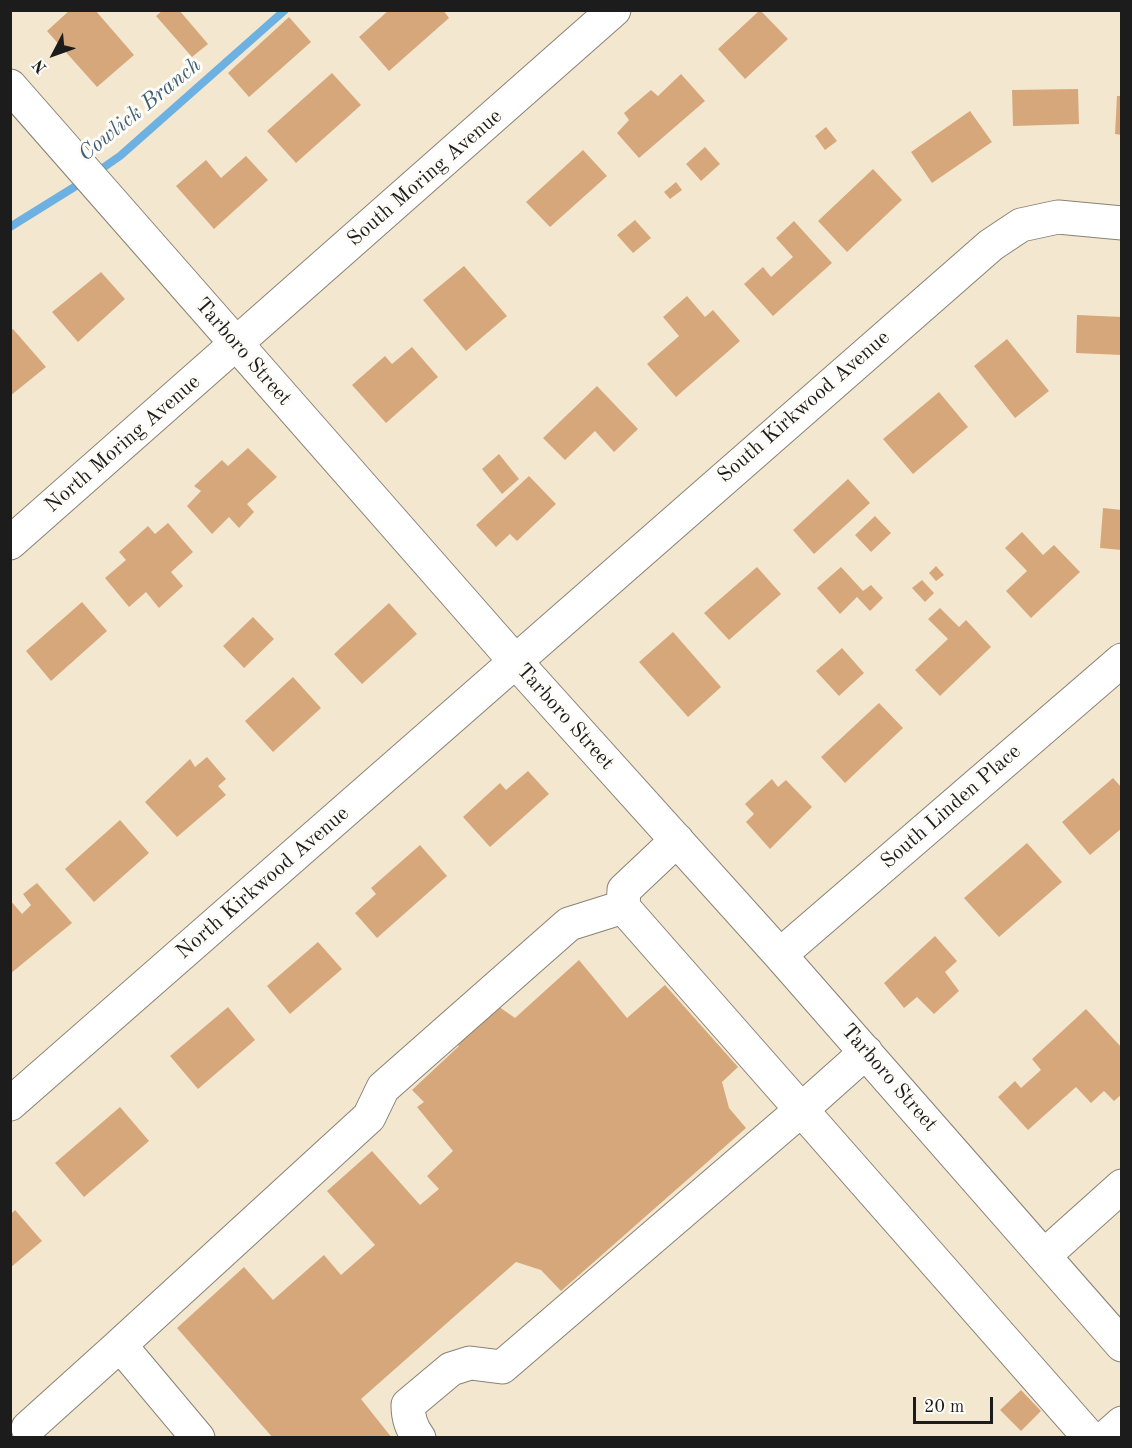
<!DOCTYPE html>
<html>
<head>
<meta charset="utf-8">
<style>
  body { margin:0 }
  #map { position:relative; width:1132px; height:1448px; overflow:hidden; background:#f4e7cf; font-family:"Old Standard TT",serif }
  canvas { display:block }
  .frame { position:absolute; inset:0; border:12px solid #1c1c1c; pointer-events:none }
  .north { position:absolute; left:24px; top:24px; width:60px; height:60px; -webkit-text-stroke:4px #fdfcf7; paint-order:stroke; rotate:229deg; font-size:16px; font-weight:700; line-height:24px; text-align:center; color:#1c1c1c }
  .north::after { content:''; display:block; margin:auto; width:21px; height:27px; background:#1c1c1c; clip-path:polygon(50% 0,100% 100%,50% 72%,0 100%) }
  .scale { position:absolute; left:913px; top:1397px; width:80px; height:27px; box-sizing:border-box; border:3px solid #1c1c1c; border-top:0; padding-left:8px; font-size:18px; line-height:21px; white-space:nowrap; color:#1c1c1c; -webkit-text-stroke:4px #fdfcf7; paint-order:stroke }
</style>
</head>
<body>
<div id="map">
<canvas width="1132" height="1448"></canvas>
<div class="frame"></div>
<div class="north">N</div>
<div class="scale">20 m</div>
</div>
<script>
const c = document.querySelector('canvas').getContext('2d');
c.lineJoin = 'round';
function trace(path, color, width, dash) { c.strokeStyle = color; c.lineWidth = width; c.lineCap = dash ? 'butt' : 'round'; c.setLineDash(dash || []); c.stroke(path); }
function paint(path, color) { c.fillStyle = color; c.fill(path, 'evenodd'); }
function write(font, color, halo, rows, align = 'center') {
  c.font = font + ' "Old Standard TT",serif'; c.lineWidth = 6; c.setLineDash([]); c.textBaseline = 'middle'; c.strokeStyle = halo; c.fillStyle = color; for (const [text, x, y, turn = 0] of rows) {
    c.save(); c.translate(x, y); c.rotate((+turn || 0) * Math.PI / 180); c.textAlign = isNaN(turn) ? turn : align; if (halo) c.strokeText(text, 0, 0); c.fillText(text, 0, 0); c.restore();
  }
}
trace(new Path2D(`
  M94,174L120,156L285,10
  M10,227L84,181`), '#6db1e3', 8);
paint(new Path2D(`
  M70,10H95L134,55L97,87L47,31Z
  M163,10H179L208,44L192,57L156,16Z
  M389,10H443L449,18L389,71L359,37Z
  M760,10L788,39L745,79L718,49Z
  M289,17L311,42L249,97L228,73Z
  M332,73L361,105L296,163L267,131Z
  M681,74L705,101L639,158L617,133L629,120L624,113L651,90L658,96Z
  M1078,89L1079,124L1013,126L1012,90Z
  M1117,96H1122V135L1115,134Z
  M970,111L992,142L932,183L911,152Z
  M826,127L837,141L825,150L815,136Z
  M705,147L720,164L701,181L686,164Z
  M583,150L607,176L550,227L526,202Z
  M246,156L268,180L214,229L176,186L206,160L221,178Z
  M873,169L902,200L847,252L818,221Z
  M676,182L682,190L670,199L664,192Z
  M635,220L651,238L633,253L617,235Z
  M794,221L832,263L773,316L744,284L763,267L771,277L793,257L776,238Z
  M464,266L507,316L466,351L423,300Z
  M101,272L125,299L78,342L52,312Z
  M687,296L705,317L713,310L740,341L676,397L647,364L679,336L663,317Z
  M1077,315L1122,317V355L1076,353Z
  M13,329L46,367L10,396V331Z
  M1007,339L1049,391L1015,418L974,366Z
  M412,347L438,377L386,423L352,385L385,356L392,364Z
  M597,386L638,429L614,452L595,431L565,460L543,438Z
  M939,392L968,427L913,474L883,439Z
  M248,448L277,477L247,504L254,512L239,528L229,517L212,534L187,506L201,491L194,486L222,460L228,466Z
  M499,454L519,479L502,494L482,469Z
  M529,476L556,504L517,541L510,534L496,547L476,525Z
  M848,479L870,503L814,554L793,530Z
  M1103,508L1122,510V550L1100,548Z
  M875,516L891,533L871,552L855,535Z
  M168,523L193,552L171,572L183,586L159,608L146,592L129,607L105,578L126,560L119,552L148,526L155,534Z
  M1022,532L1043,555L1054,545L1080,572L1031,618L1006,591L1027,571L1005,548Z
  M936,566L944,575L936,581L929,573Z
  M757,567L781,594L729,640L704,613Z
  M841,567L863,591L871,585L883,598L870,611L857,597L840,614L817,588Z
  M922,580L934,593L925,602L912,588Z
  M82,602L107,631L51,681L26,651Z
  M389,603L417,634L362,684L334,654Z
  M940,608L959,627L966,620L991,647L940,696L915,670L948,639L928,619Z
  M253,617L274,639L244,668L223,646Z
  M673,632L721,687L688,717L639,662Z
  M842,648L864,673L839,696L816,671Z
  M293,677L321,708L273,752L245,721Z
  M879,703L903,728L845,783L821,757Z
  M207,757L226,779L218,786L226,795L177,837L145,802L190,759L195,767Z
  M528,771L549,794L490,847L463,817L500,783L506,790Z
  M1113,778L1122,788V828L1090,855L1062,822Z
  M772,779L778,787L786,780L812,807L770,849L746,822L754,814L745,804Z
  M120,820L149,853L94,902L65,869Z
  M1027,843L1062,882L999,937L964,898Z
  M420,845L447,876L377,938L355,913L376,894L371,888Z
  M37,883L72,923L10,974V900L22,914L31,905L23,894Z
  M935,936L957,961L945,972L959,991L934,1014L917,997L904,1008L884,983Z
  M318,942L342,969L290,1014L267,986Z
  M579,960L627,1018L665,985L738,1067L722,1082L729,1108L746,1128L561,1291L541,1270L516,1262L361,1399L392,1438H273L177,1328L244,1267L273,1300L324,1255L341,1275L375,1245L327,1191L372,1151L420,1205L439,1189L427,1176L453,1151L417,1107L424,1102L412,1090L459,1046L452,1038L492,1002L515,1018Z
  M228,1007L255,1040L198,1089L170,1056Z
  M1086,1009L1122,1048V1094L1114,1101L1104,1091L1091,1103L1076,1087L1028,1130L998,1097L1015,1081L1021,1088L1041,1070L1032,1059Z
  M120,1107L149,1141L84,1197L55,1163Z
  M15,1210L42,1241L10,1268V1215Z
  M1021,1390L1041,1411L1021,1431L1000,1410Z`), '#d6a77b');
const minor = new Path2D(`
  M10,86L515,661L780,955L1122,1345
  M10,543L614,10
  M677,840L624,890L623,907L1090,1438
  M780,955L1122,660
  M10,1104L991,245L1021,225L1058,217L1122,223
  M1045,1255L1122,1186
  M120,1345L369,1117L383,1088L569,924L623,907
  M28,1428L120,1345L198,1438
  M419,1438C411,1428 408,1417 408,1405L451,1369L470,1363L502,1367L801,1110L866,1052
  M1105,1438L1122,1423`);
trace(minor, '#888276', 35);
trace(minor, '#fff', 33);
write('21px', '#1c1c1c', '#fdfcf7', [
  ["South Moring Avenue",425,178,-41],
  ["Tarboro Street",243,352,49],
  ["South Kirkwood Avenue",804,407,-41],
  ["North Moring Avenue",123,444,-41],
  ["Tarboro Street",565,717,48],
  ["South Linden Place",951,807,-41],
  ["North Kirkwood Avenue",263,883,-41],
  ["Tarboro Street",889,1078,49]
]);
write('italic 22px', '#405f76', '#fdfcf7', [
  ["Cowlick Branch",140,110,-39]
]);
</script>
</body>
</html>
